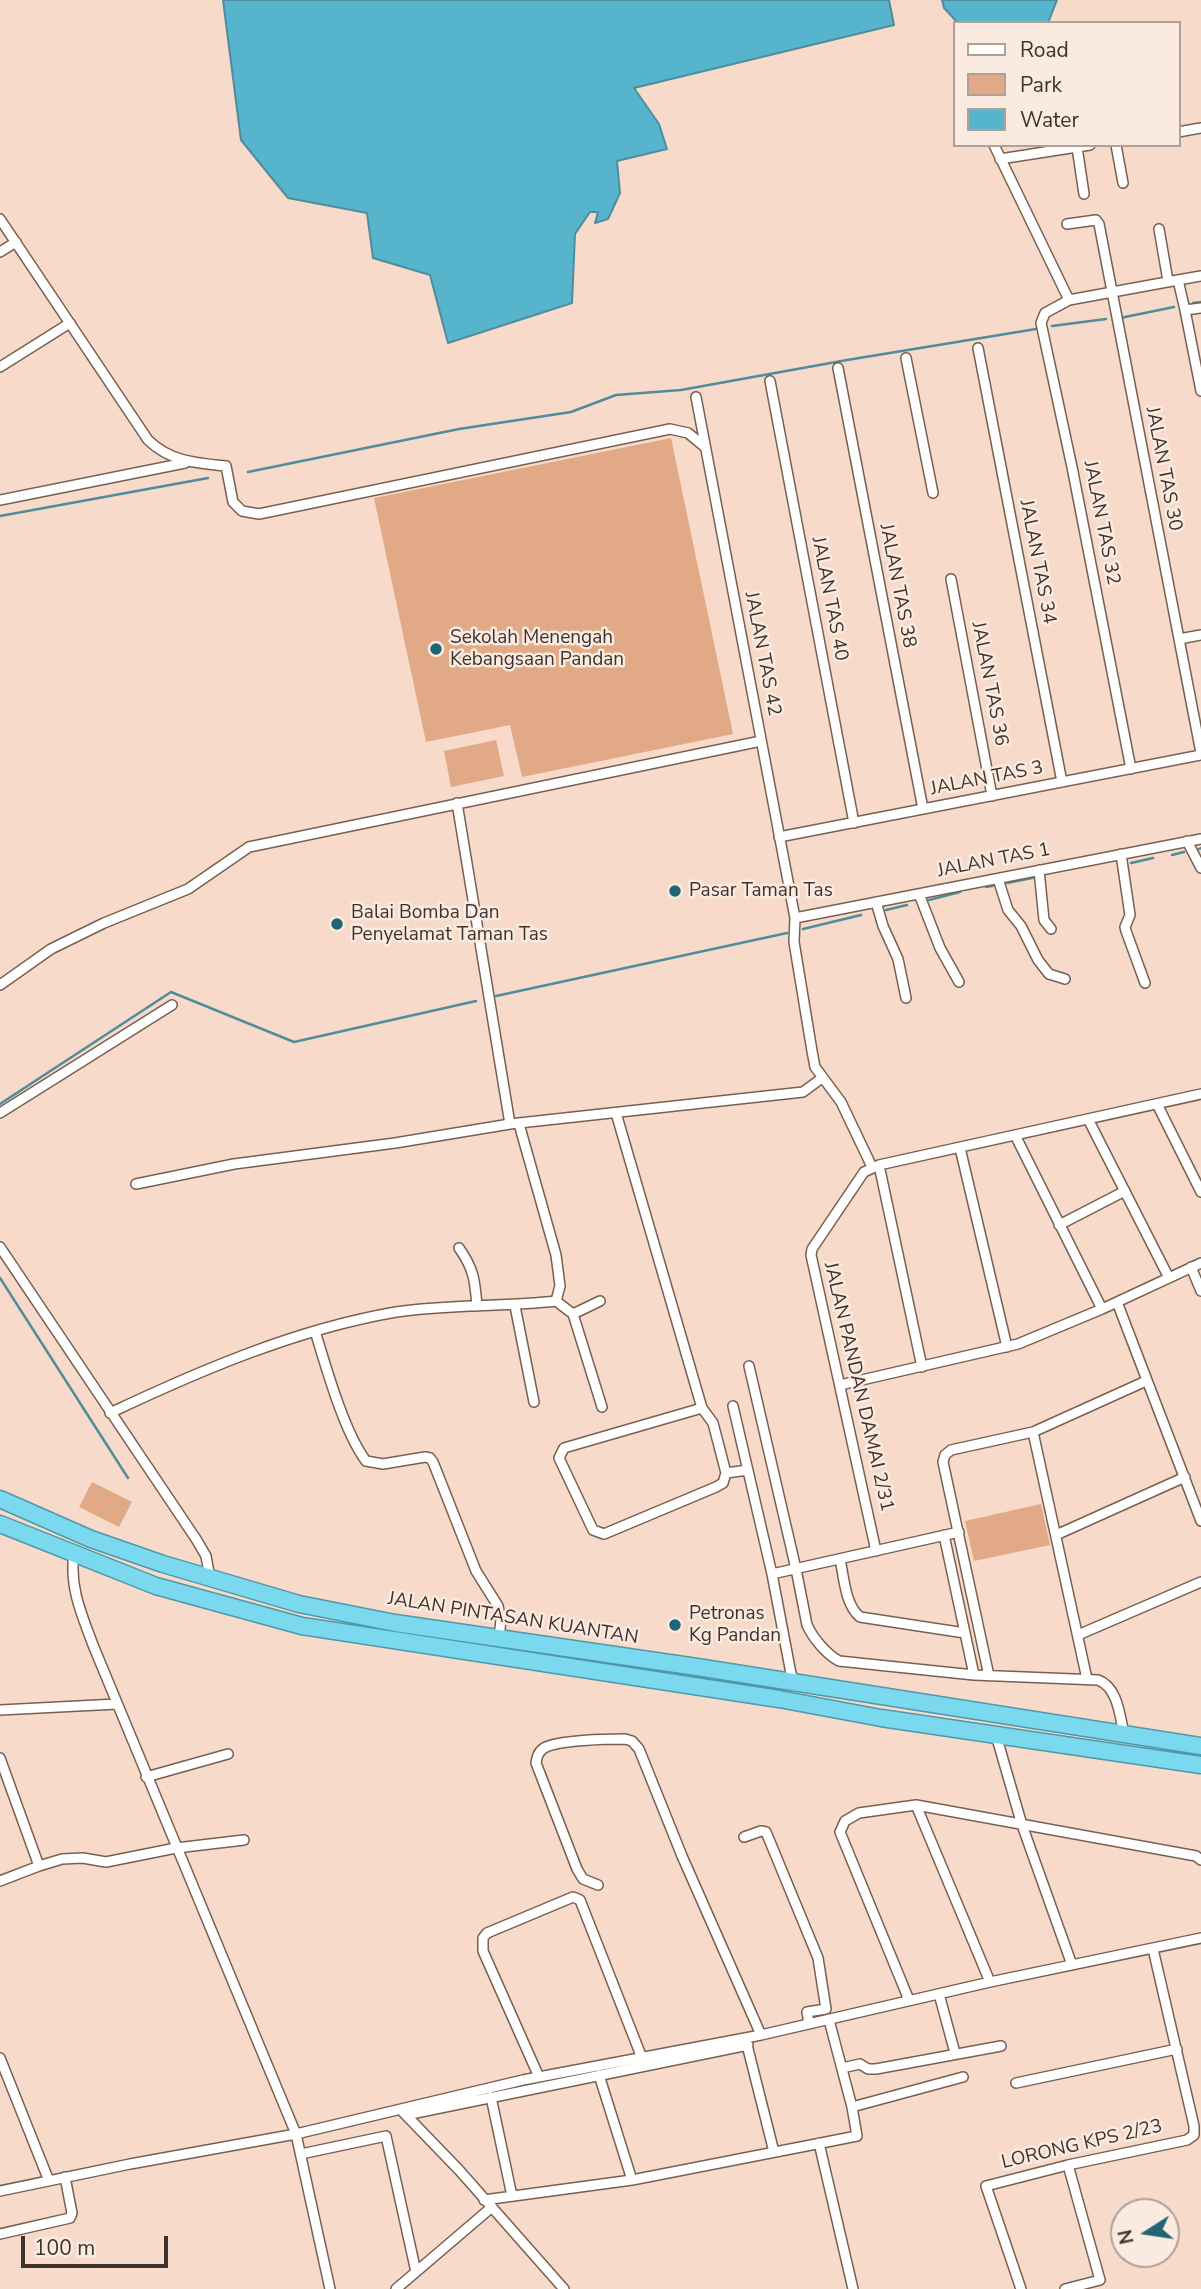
<!DOCTYPE html>
<html>
<head>
<meta charset="utf-8">
<style>
  body { margin:0 }
  #map { position:relative; width:1201px; height:2289px; overflow:hidden; background:#f7dac9; font-family:"Nunito Sans",sans-serif }
  canvas { display:block }
  .legend { position:absolute; left:953px; top:21px; width:228px; height:126px; box-sizing:border-box; background:#fbeae0; border:2px solid #afa198; margin:0; padding:9px 12px; list-style:none; font-size:21px; color:#3e332c }
  .legend li { display:flex; align-items:center; gap:14px; height:35px }
  .legend b { width:35px; border:2px solid #afa198 }
  .north { position:absolute; left:1110px; top:2198px; width:70px; height:70px; box-sizing:border-box; background:#fbeae0; border:2px solid #afa198; border-radius:50%; rotate:258deg; font-size:19px; font-weight:700; line-height:28px; text-align:center; color:#3e332c }
  .north::after { content:''; display:block; margin:auto; width:24px; height:32px; background:#1f6575; clip-path:polygon(50% 0,100% 100%,50% 72%,0 100%) }
  .scale { position:absolute; left:21px; top:2236px; width:147px; height:32px; box-sizing:border-box; border:4px solid #3e332c; border-top:0; padding-left:9px; font-size:21px; line-height:24px; white-space:nowrap; color:#3e332c; -webkit-text-stroke:5px #fbeae0; paint-order:stroke }
</style>
</head>
<body>
<div id="map">
<canvas width="1201" height="2289"></canvas>
<ul class="legend">
<li><b style="height:9px;background:#fff"></b>Road</li>
<li><b style="height:19px;background:#e1a986"></b>Park</li>
<li><b style="height:19px;background:#56b4cc"></b>Water</li>
</ul>
<div class="north">N</div>
<div class="scale">100 m</div>
</div>
<script>
const c = document.querySelector('canvas').getContext('2d');
c.lineJoin = 'round';
function paint(path, color) { c.fillStyle = color; c.fill(path, 'evenodd'); }
function trace(path, color, width, dash) { c.strokeStyle = color; c.lineWidth = width; c.lineCap = dash ? 'butt' : 'round'; c.setLineDash(dash || []); c.stroke(path); }
function write(font, color, halo, rows, align = 'center') {
  c.font = font + ' "Nunito Sans",sans-serif'; c.lineWidth = 5; c.setLineDash([]); c.textBaseline = 'middle'; c.strokeStyle = halo; c.fillStyle = color; for (const [text, x, y, turn = 0] of rows) {
    c.save(); c.translate(x, y); c.rotate((+turn || 0) * Math.PI / 180); c.textAlign = isNaN(turn) ? turn : align; if (halo) c.strokeText(text, 0, 0); c.fillText(text, 0, 0); c.restore();
  }
}
paint(new Path2D(`
  M671,438L733,734L522,777L510,725L426,742L374,498Z
  M496,740L504,776L451,787L444,751Z
  M92,1482L132,1502L119,1527L79,1507Z
  M1041,1504L1050,1545L974,1561L965,1521Z`), '#e1a986');
const water = new Path2D(`
  M223,0H889L894,25L634,88L659,124L667,149L617,161L620,193L608,219L595,223L598,212H590L575,234L572,303L448,343L430,275L373,258L367,213L288,198L241,140Z
  M942,0H1057L1048,23H958L944,8Z`);
paint(water, '#56b4cc');
trace(water, '#4f8d9c', 2);
trace(new Path2D(`
  M1193,303L1201,302
  M1120,318L1174,307
  M1052,326L1106,319
  M248,472L459,429L571,412L616,395L681,390L847,360L1036,329
  M0,516L208,478
  M1199,849L1201,848
  M1172,855L1184,852
  M1131,863L1153,858
  M1007,883L1037,877
  M986,887L997,885
  M929,900L960,892
  M886,910L907,905
  M803,929L861,915
  M496,996L787,933
  M0,1104L171,992L294,1042L476,1001
  M0,1278L128,1478`), '#4f8d9c', 2.5);
const minor = new Path2D(`
  M1178,132L1201,128
  M994,145L1069,300
  M1116,145L1123,183
  M1077,147L1084,194
  M1000,159L1090,145
  M0,219L148,440C171,462 196,463 226,466L233,502L242,511L259,514L670,429L688,433L705,447
  M1067,224L1096,220L1099,224L1201,753
  M1159,229L1168,281
  M0,252L16,242
  M1178,280L1201,276
  M1185,310L1201,391
  M978,348L1062,782
  M906,358L933,493
  M0,367L70,323
  M838,368L923,809
  M770,381L854,823
  M696,397L795,918L794,942L812,1051L815,1067L841,1102L872,1167
  M0,500L185,463
  M951,579L992,796
  M1179,639L1201,635
  M1131,769L1072,467L1041,323L1045,313L1069,300L1178,280L1185,310L1201,308
  M457,803L510,1124
  M779,837L1201,755
  M1187,841L1201,868
  M1121,854L1130,915L1125,927L1126,931L1145,983
  M1039,870L1044,920L1051,929
  M998,879L1008,910L1021,926L1038,960L1049,974L1065,979
  M919,894L940,948L959,982
  M876,902L883,926L898,959L906,998
  M795,918L1201,839
  M0,985L51,949L104,923L188,889L249,847L761,741
  M1157,1104L1201,1192
  M0,1113L172,1005
  M616,1113L702,1408L713,1423L726,1473
  M1088,1119L1169,1278
  M519,1124L556,1255L560,1286L556,1301L573,1314L602,1407
  M1015,1135L1102,1309
  M960,1148L1007,1347
  M879,1165L922,1367
  M136,1184L234,1164L395,1143L510,1124L803,1092L822,1078
  M1059,1225L1125,1191
  M0,1247L196,1539L206,1556L210,1578
  M459,1248C474,1269 475,1281 477,1306
  M1191,1267L1201,1291
  M1117,1302L1201,1521
  M515,1306L534,1402
  M573,1314L600,1301
  M315,1331C326,1367 344,1432 366,1461L383,1464L425,1457L430,1458L433,1462L476,1571L498,1606L501,1620L499,1638
  M749,1366L796,1569L807,1625C813,1638 826,1654 839,1661L974,1675L1098,1680C1118,1687 1120,1717 1124,1734
  M840,1385L1018,1344L1102,1309L1201,1263
  M733,1406L772,1574L793,1684
  M702,1408L564,1448L559,1458L593,1530L604,1534L716,1487L723,1483L726,1473
  M110,1413C201,1370 297,1329 396,1312C449,1304 503,1307 556,1301
  M1033,1432L1087,1679
  M726,1473L748,1470
  M944,1535L974,1675
  M1056,1535L1185,1477
  M876,1551L811,1255L812,1249L864,1172L879,1165L1201,1094
  M74,1554C69,1587 82,1615 93,1645L296,2134L330,2289
  M840,1559C844,1577 845,1605 860,1617L965,1633
  M772,1574L959,1532
  M1078,1635L1201,1582
  M989,1676L943,1462L945,1455L951,1450L1033,1432L1146,1381
  M0,1710L117,1704
  M996,1735L1022,1825L1072,1965
  M0,1758L39,1866L0,1881
  M146,1777L228,1754
  M916,1805L990,1982
  M744,1837L761,1831L766,1832L818,1958L826,2009L807,2012L809,2024
  M39,1866L62,1859L83,1858L106,1862L176,1848L244,1840
  M598,1885L583,1879L577,1869L536,1763C537,1757 538,1752 544,1748C558,1740 607,1739 625,1739L632,1741L639,1749L682,1856L761,2035
  M939,1994L955,2053
  M909,2000L840,1832L845,1821L859,1813L916,1805L1196,1856L1201,1860
  M746,2041L774,2152
  M0,2058L49,2181
  M842,2068L860,2064L868,2069H876L1001,2046
  M599,2075L632,2180
  M539,2077L483,1951V1938L487,1933L573,1897L580,1900L642,2058
  M1016,2083L1177,2049
  M491,2097L512,2196
  M852,2107L963,2077
  M403,2112L459,2170L564,2289
  M406,2115L748,2045
  M819,2143L853,2289
  M301,2154L386,2136L416,2272
  M0,2191L130,2164L296,2134L523,2080L761,2035L990,1982L1201,1938
  M484,2200L632,2180L857,2136L852,2107L829,2020
  M0,2234L70,2218L72,2213L65,2177
  M396,2289L492,2207
  M1021,2289L986,2186L1068,2165L1187,2140L1194,2135V2126L1153,1949
  M1065,2289L1100,2280L1068,2165`);
const trunk = new Path2D(`
  M0,1499L91,1539L163,1564L299,1604L395,1623L697,1667L1201,1746
  M0,1524L156,1586L302,1626L779,1699L881,1718L1201,1765`);
trace(minor, '#786051', 12);
trace(trunk, '#4f98a8', 19);
trace(minor, '#fff', 9);
trace(trunk, '#7ad8ef', 16);
for (const [x, y, r, color] of [
  [436,649,7,"#1f6575"],
  [675,891,7,"#1f6575"],
  [337,924,7,"#1f6575"],
  [675,1625,7,"#1f6575"]
]) { const dot = new Path2D(); dot.arc(x, y, r, 0, 2 * Math.PI); c.fillStyle = color; c.fill(dot); trace(dot, '#fbeae0', 2.5); }
write('19px', '#3e332c', '#fbeae0', [
  ["JALAN TAS 30",1163,469,79],
  ["JALAN TAS 32",1101,523,79],
  ["JALAN TAS 34",1037,562,79],
  ["JALAN TAS 38",897,586,79],
  ["JALAN TAS 40",829,599,79],
  ["JALAN TAS 42",762,654,79],
  ["JALAN TAS 36",989,684,79],
  ["JALAN TAS 3",987,779,-11],
  ["JALAN TAS 1",994,861,-11],
  ["JALAN PANDAN DAMAI 2/31",858,1387,77],
  ["JALAN PINTASAN KUANTAN",513,1619,9],
  ["LORONG KPS 2/23",1082,2145,-13]
]);
write('19px', '#3e332c', '#fbeae0', [
  ["Sekolah Menengah",450,638],
  ["Kebangsaan Pandan",450,660],
  ["Pasar Taman Tas",689,891],
  ["Balai Bomba Dan",351,913],
  ["Penyelamat Taman Tas",351,935],
  ["Petronas",689,1614],
  ["Kg Pandan",689,1636]
], 'left');
</script>
</body>
</html>
